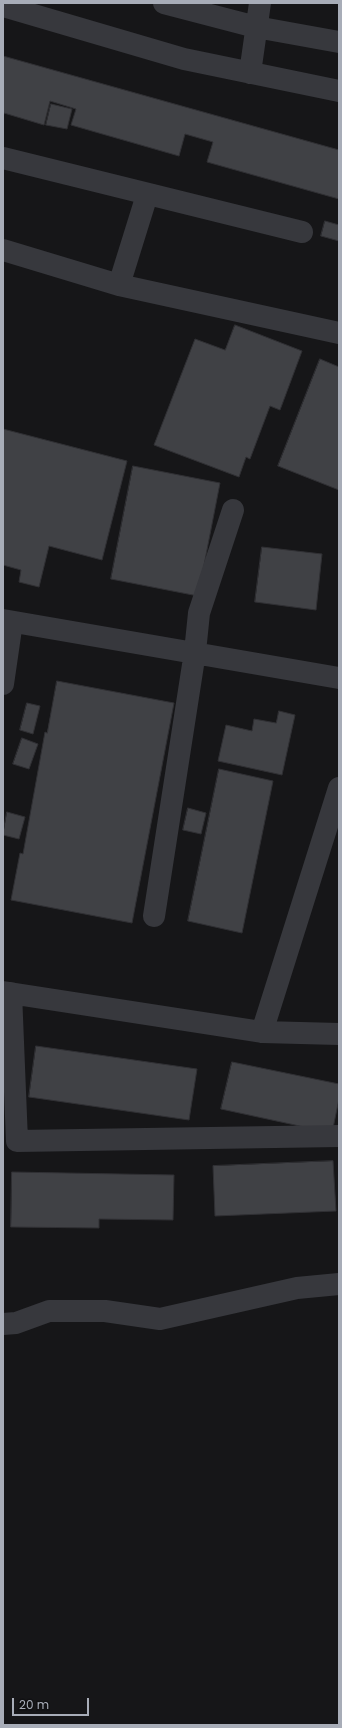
<!DOCTYPE html>
<html>
<head>
<meta charset="utf-8">
<style>
  body { margin:0 }
  #map { position:relative; width:342px; height:1728px; overflow:hidden; background:#161618; font-family:Poppins,sans-serif }
  canvas { display:block }
  .frame { position:absolute; inset:0; border:4px solid #a8adb8; pointer-events:none }
  .scale { position:absolute; left:12px; top:1698px; width:77px; height:18px; box-sizing:border-box; border:2px solid #a8adb8; border-top:0; padding-left:5px; font-size:12px; line-height:14px; white-space:nowrap; color:#a8adb8; -webkit-text-stroke:3px #111113; paint-order:stroke }
</style>
</head>
<body>
<div id="map">
<canvas width="342" height="1728"></canvas>
<div class="frame"></div>
<div class="scale">20 m</div>
</div>
<script>
const c = document.querySelector('canvas').getContext('2d');
c.lineJoin = 'round';
function paint(path, color) { c.fillStyle = color; c.fill(path, 'evenodd'); }
function trace(path, color, width, dash) { c.strokeStyle = color; c.lineWidth = width; c.lineCap = dash ? 'butt' : 'round'; c.setLineDash(dash || []); c.stroke(path); }
const building = new Path2D(`
  M3,56L339,150V199L207,162L213,142L185,134L179,156L71,125L76,109L50,101L44,125L4,113L3,118Z
  M51,104L72,109L67,129L46,125Z
  M325,221L339,225V241L321,236Z
  M235,325L302,351L280,410L270,406L250,459L246,457L239,477L154,445L195,339L225,350Z
  M320,359L339,367V490L278,466Z
  M3,429L127,461L102,560L49,546L39,587L19,582L21,570L3,565Z
  M133,466L220,483L198,596L111,579Z
  M262,547L322,554L316,610L255,602Z
  M57,681L174,703L132,923L11,900L20,853L23,854L45,732L47,733Z
  M27,703L40,706L33,734L20,730Z
  M279,711L295,715L282,775L218,761L226,725L252,731L254,719L276,723Z
  M22,738L38,744L29,769L13,764Z
  M219,769L273,781L242,933L188,921Z
  M188,808L206,813L201,834L183,830Z
  M7,812L25,817L19,839L3,835Z
  M36,1046L197,1069L189,1120L29,1097Z
  M232,1062L339,1084V1099L332,1133L221,1109Z
  M333,1161L336,1211L215,1216L213,1166Z
  M12,1172L174,1175L173,1220L99,1219V1228L11,1227Z`);
paint(building, '#404145');
trace(building, '#303034', 1);
trace(new Path2D(`
  M164,3L256,27L339,42
  M3,6L184,59L339,91
  M250,73L260,3
  M3,158L302,232
  M3,250L119,285L339,333
  M119,285L147,195
  M3,620L339,678
  M3,684L12,622
  M154,916L195,652L199,613L233,510
  M3,992L262,1032L339,1034
  M11,993L17,1141L339,1136
  M262,1032L339,788
  M3,1324L16,1323L49,1311H105L160,1319L297,1288L339,1284`), '#37383d', 22);
</script>
</body>
</html>
